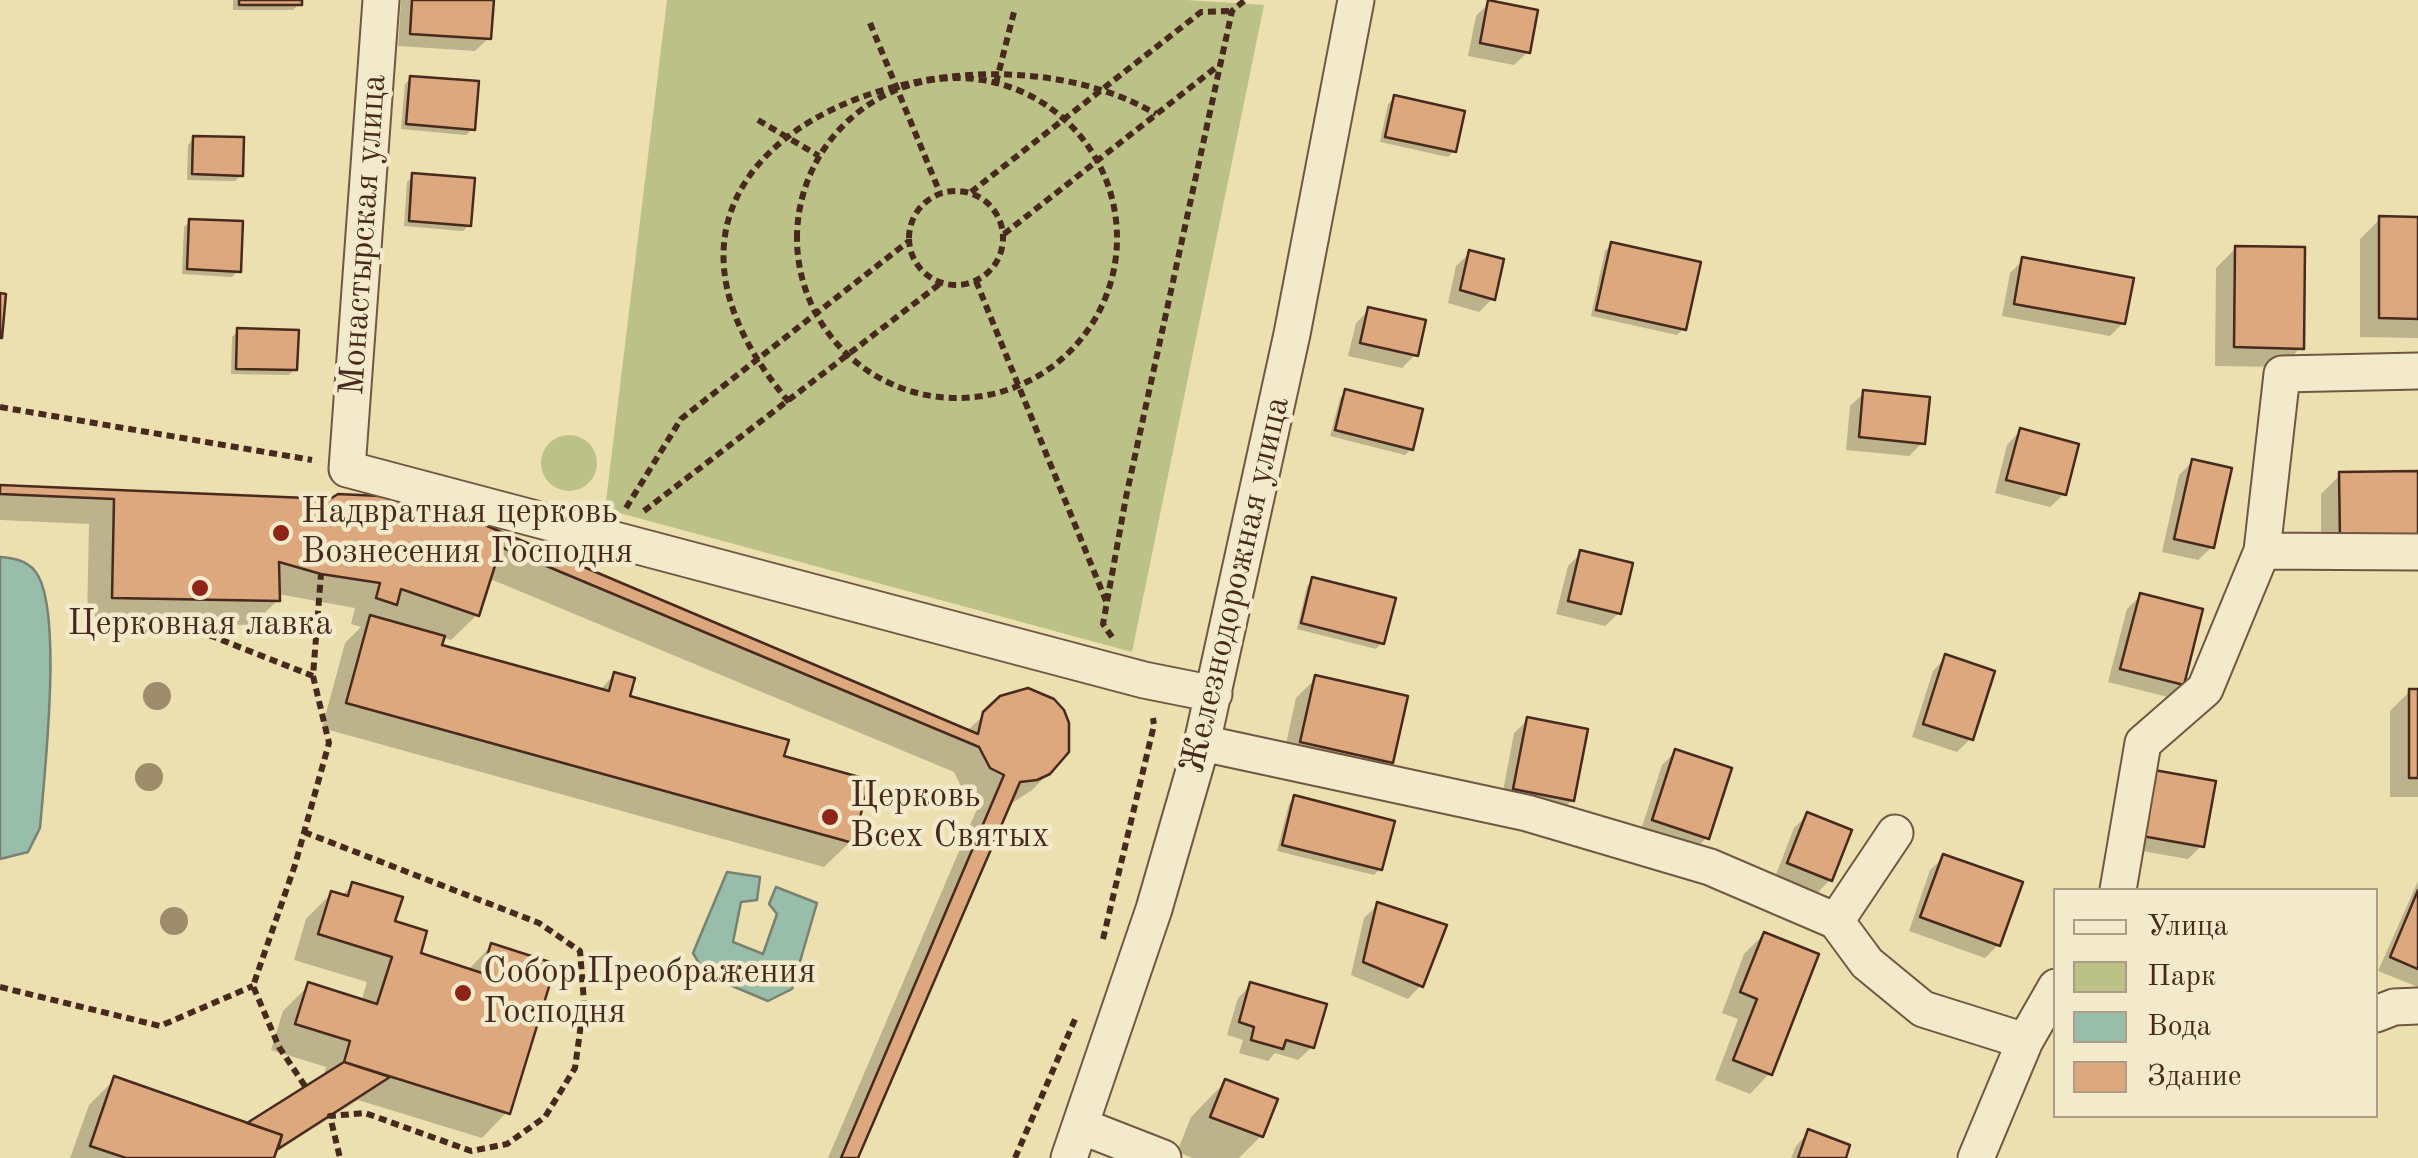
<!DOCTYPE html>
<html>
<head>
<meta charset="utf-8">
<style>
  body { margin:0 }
  #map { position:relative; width:2418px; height:1158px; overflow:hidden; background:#ecdfb0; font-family:"Old Standard TT",serif }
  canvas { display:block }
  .legend { position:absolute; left:2053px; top:888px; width:325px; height:230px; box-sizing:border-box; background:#f3eacc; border:2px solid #ae9d86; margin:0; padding:12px 18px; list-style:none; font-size:30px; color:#472a1d }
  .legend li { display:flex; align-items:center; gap:20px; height:50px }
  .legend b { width:50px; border:2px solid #ae9d86 }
</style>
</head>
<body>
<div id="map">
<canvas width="2418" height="1158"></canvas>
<ul class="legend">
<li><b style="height:12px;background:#f3eacc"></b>Улица</li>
<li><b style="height:28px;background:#bcc188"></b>Парк</li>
<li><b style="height:28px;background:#99bdab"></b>Вода</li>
<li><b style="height:28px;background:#dea87e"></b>Здание</li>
</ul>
</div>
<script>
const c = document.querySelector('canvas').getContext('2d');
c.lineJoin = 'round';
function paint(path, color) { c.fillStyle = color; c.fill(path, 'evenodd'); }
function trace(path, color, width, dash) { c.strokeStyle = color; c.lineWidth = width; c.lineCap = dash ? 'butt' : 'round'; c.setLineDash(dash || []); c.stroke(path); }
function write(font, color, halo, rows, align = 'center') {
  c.font = font + ' "Old Standard TT",serif'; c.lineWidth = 9; c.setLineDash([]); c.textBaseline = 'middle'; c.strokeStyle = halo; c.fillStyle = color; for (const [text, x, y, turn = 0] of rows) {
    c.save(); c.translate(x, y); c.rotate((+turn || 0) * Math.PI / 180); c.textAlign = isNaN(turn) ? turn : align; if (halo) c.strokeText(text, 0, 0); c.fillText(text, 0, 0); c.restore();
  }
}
paint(new Path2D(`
  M667,0H1186L1264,5L1132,652L605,509Z
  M541 463a28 28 0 1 1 56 0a28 28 0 1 1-56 0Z`), '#bcc188');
const water = new Path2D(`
  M0,557C13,558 26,560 35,571C64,606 44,778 40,828L28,852L0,859Z
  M727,872L760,877L757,900L741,902L733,942L763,954L777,914L769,904L776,887L817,903L792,989L768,1001L706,975L693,953Z`);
paint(water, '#99bdab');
trace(water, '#788272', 2.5);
paint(new Path2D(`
  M233,0H299V4L293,10H233Z
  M401,0H491L489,38L475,51L398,46Z
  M1489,3L1528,52L1514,65L1468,56L1476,16Z
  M411,78L472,129L466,135L401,129L405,84Z
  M1395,98L1454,151L1448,157L1380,142L1388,104Z
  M194,138L241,175L235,181L187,180L188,145Z
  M413,176L469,225L463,231L404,226L407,182Z
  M2380,219H2418V338L2360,337V239Z
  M190,221L238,271L232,277L182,274L184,227Z
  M1611,245L1683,329L1677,335L1591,316L1605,251Z
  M2236,248L2301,347L2282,367L2215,366L2216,268Z
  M1470,253L1492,299L1479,312L1448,303L1456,266Z
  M2023,260L2123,323L2110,336L2002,316L2010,273Z
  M1369,310L1416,354L1402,368L1348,356L1356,323Z
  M238,331L295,369L289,375L231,374L232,337Z
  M1346,392L1411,449L1405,455L1330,436L1340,398Z
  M1864,393L1922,443L1909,456L1846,450L1850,406Z
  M2020,431L2064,494L2050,507L1995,493L2007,445Z
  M2192,462L2212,547L2198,560L2162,552L2179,475Z
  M2418,473L2321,560V494L2341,474Z
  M0,487L331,502L420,500L966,732L991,708L1059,763L1032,790L1009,805L856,1158H828L980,802L964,793L954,772L488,578L477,615L451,640L442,637L439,647L599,691L614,675L627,698L781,758L850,842L824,867L322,728L345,643L361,627L351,624L355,608L278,594V600L252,625L87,622L89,524L0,520Z
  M1581,553L1619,613L1605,626L1556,614L1568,566Z
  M1313,580L1382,643L1376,649L1297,629L1307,586Z
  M2140,596L2181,684L2168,697L2108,682L2127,609Z
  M1946,657L1971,738L1957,752L1912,737L1933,671Z
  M1316,678L1391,761L1371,781L1282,762L1296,698Z
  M2410,691H2418V797H2390V711Z
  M1528,720L1572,800L1559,813L1501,802L1514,733Z
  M1675,752L1707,837L1694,851L1640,833L1662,765Z
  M2142,786L2201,846L2188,859L2130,849Z
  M1295,798L1380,869L1374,875L1277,851L1289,804Z
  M1807,815L1830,880L1817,893L1775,877L1794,828Z
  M1944,857L1998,945L1985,958L1909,931L1930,870Z
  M2418,881V987L2378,971Z
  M353,885L392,923L418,955L467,971L491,946L507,1112L482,1138L358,1100L273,1154L272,1158H70L89,1105L115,1079L248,1125L323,1078L326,1067L271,1050L283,1011L309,985L361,1002L367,982L294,960L306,919L332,893L341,896Z
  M1378,905L1421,985L1408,999L1351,975L1364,918Z
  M1764,934L1769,1074L1750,1094L1715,1080L1738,1019L1722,1013L1744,954Z
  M1251,985L1312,1047L1298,1060L1275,1053L1268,1061L1239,1053L1243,1040L1227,1035L1238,998Z
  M1225,1082L1261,1136L1239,1158H1193L1177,1152L1191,1117Z
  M1809,1132L1843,1158H1791L1796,1146Z`), '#0003');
const building = new Path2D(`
  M239,0H302V5H239Z
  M412,0H494L491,39L410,34Z
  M1488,0L1538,10L1530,53L1480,43Z
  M410,76L479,81L475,130L406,124Z
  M1394,95L1465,111L1456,152L1385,137Z
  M193,136L244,137L243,176L192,174Z
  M412,173L475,178L471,226L409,221Z
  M2379,216L2418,217V319L2379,318Z
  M189,219L243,221L241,272L187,269Z
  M1611,242L1701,262L1686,330L1596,310Z
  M2235,246L2305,247L2304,349L2234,347Z
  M1469,250L1504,259L1495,300L1460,290Z
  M2022,257L2134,278L2125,324L2014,304Z
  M0,293L6,294L2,338H0Z
  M1368,307L1426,320L1418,356L1360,343Z
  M237,328L299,330L297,370L236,369Z
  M1345,389L1423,409L1413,450L1335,430Z
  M1863,390L1930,397L1925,444L1859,437Z
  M2020,428L2079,444L2066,495L2006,480Z
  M2192,459L2232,468L2214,548L2174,539Z
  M2418,471V540L2340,541L2339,472Z
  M0,485L330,499L338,494L421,498L978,734L983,712L1000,696L1028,688L1054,699L1064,710L1069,723V752L1050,774L1037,780L1020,782L858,1158H841L1004,775L990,768L979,747L501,547L479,616L401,589L397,605L376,598L380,583L321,574L279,562L280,601L112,598L114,499L0,494Z
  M1580,550L1633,563L1621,614L1568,601Z
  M1312,577L1396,598L1384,644L1301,623Z
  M2140,593L2203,609L2184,685L2120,669Z
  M370,615L445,636L442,645L609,691L614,672L635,678L630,696L789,740L784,756L870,780L853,843L346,703Z
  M1945,654L1995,671L1973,740L1923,724Z
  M1315,675L1408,696L1393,763L1300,742Z
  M2409,689H2418V778H2409Z
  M1527,717L1588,729L1574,801L1513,789Z
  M1675,749L1732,768L1709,839L1652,820Z
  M2154,770L2216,781L2204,847L2142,836Z
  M1294,795L1395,821L1382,870L1282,845Z
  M1807,812L1852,830L1832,881L1787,863Z
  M1943,854L2023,882L2000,946L1920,917Z
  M352,882L403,897L395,921L427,931L421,953L482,973L491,943L556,964L510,1114L344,1062L350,1041L295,1024L308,982L377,1004L392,957L318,934L331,891L348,896Z
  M2418,890V969L2390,957Z
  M1377,902L1447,925L1423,987L1363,962Z
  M1764,932L1819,954L1772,1075L1733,1060L1757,999L1740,992Z
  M1250,982L1327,1004L1314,1048L1286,1040L1283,1049L1251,1040L1254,1027L1239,1022Z
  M344,1062L390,1077L278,1149L282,1135L247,1123Z
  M114,1076L282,1135L274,1158H126L90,1146Z
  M1225,1079L1278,1099L1263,1137L1210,1117Z
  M1808,1129L1850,1145L1846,1158H1798Z`);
paint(building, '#dea87e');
trace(building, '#472a1d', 2.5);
const minor = new Path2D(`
  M381,0L347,469L1144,680L1214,694
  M2262,551L2418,552
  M1202,743L1527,813L1710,867L1836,921L1867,963L1923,1009L2025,1041L2056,987
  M2118,890L2143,743L2205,689L2262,551L2282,374L2418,371
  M1836,921L1895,833
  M2376,1014L2394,1007L2418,1006
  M1081,1126L1163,1158
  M1069,1158L1154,909L1202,743L1292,334L1356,0
  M1976,1158L2025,1041`);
trace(minor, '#705742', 39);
trace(new Path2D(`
  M870,23L940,193
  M797 238a160 160 0 1 1 320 0a160 160 0 1 1-320 0Z
  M996,83L1014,12
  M758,120L819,156
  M909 238a47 47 0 1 1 94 0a47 47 0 1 1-94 0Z
  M971,192L1201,12L1232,11
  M1004,234L1219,65
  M976,281L1106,601
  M789,402C568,142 961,0 1156,114
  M0,407L312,460
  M626,508L681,419L909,241
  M644,511L941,283
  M94,623L186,626L313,676L321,574
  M1112,637L1103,624L1126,497L1232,11L1245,0
  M304,832L539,923L580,951L584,1002L575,1068L545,1117L507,1144L471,1151L365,1113L330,1116L340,1158
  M1103,939L1154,725L1153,718
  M0,987L160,1026L253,986
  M305,1086L279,1047L253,986L295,865L329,743L313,676
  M1015,1158L1076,1017`), '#472a1d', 6, [8, 5]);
trace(minor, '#f3eacc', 35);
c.fillStyle = '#9e8c6b';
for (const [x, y] of [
  [157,696],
  [149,777],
  [174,921]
]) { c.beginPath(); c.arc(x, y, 14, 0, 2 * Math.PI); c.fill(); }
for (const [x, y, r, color] of [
  [281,533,10,"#8f2418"],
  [200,588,10,"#8f2418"],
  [830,817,10,"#8f2418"],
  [463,993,10,"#8f2418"]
]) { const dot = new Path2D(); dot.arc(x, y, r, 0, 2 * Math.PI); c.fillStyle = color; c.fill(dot); trace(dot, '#f3eacc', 4); }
write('35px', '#472a1d', '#f3eacc', [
  ["Монастырская улица",364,235,-86],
  ["Железнодорожная улица",1236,585,-77]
]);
write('35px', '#472a1d', '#f3eacc', [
  ["Надвратная церковь",301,513],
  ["Вознесения Господня",301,553],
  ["Церковная лавка",200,625,"center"],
  ["Церковь",850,797],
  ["Всех Святых",850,837],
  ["Собор Преображения",483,973],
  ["Господня",483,1013]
], 'left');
</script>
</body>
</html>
